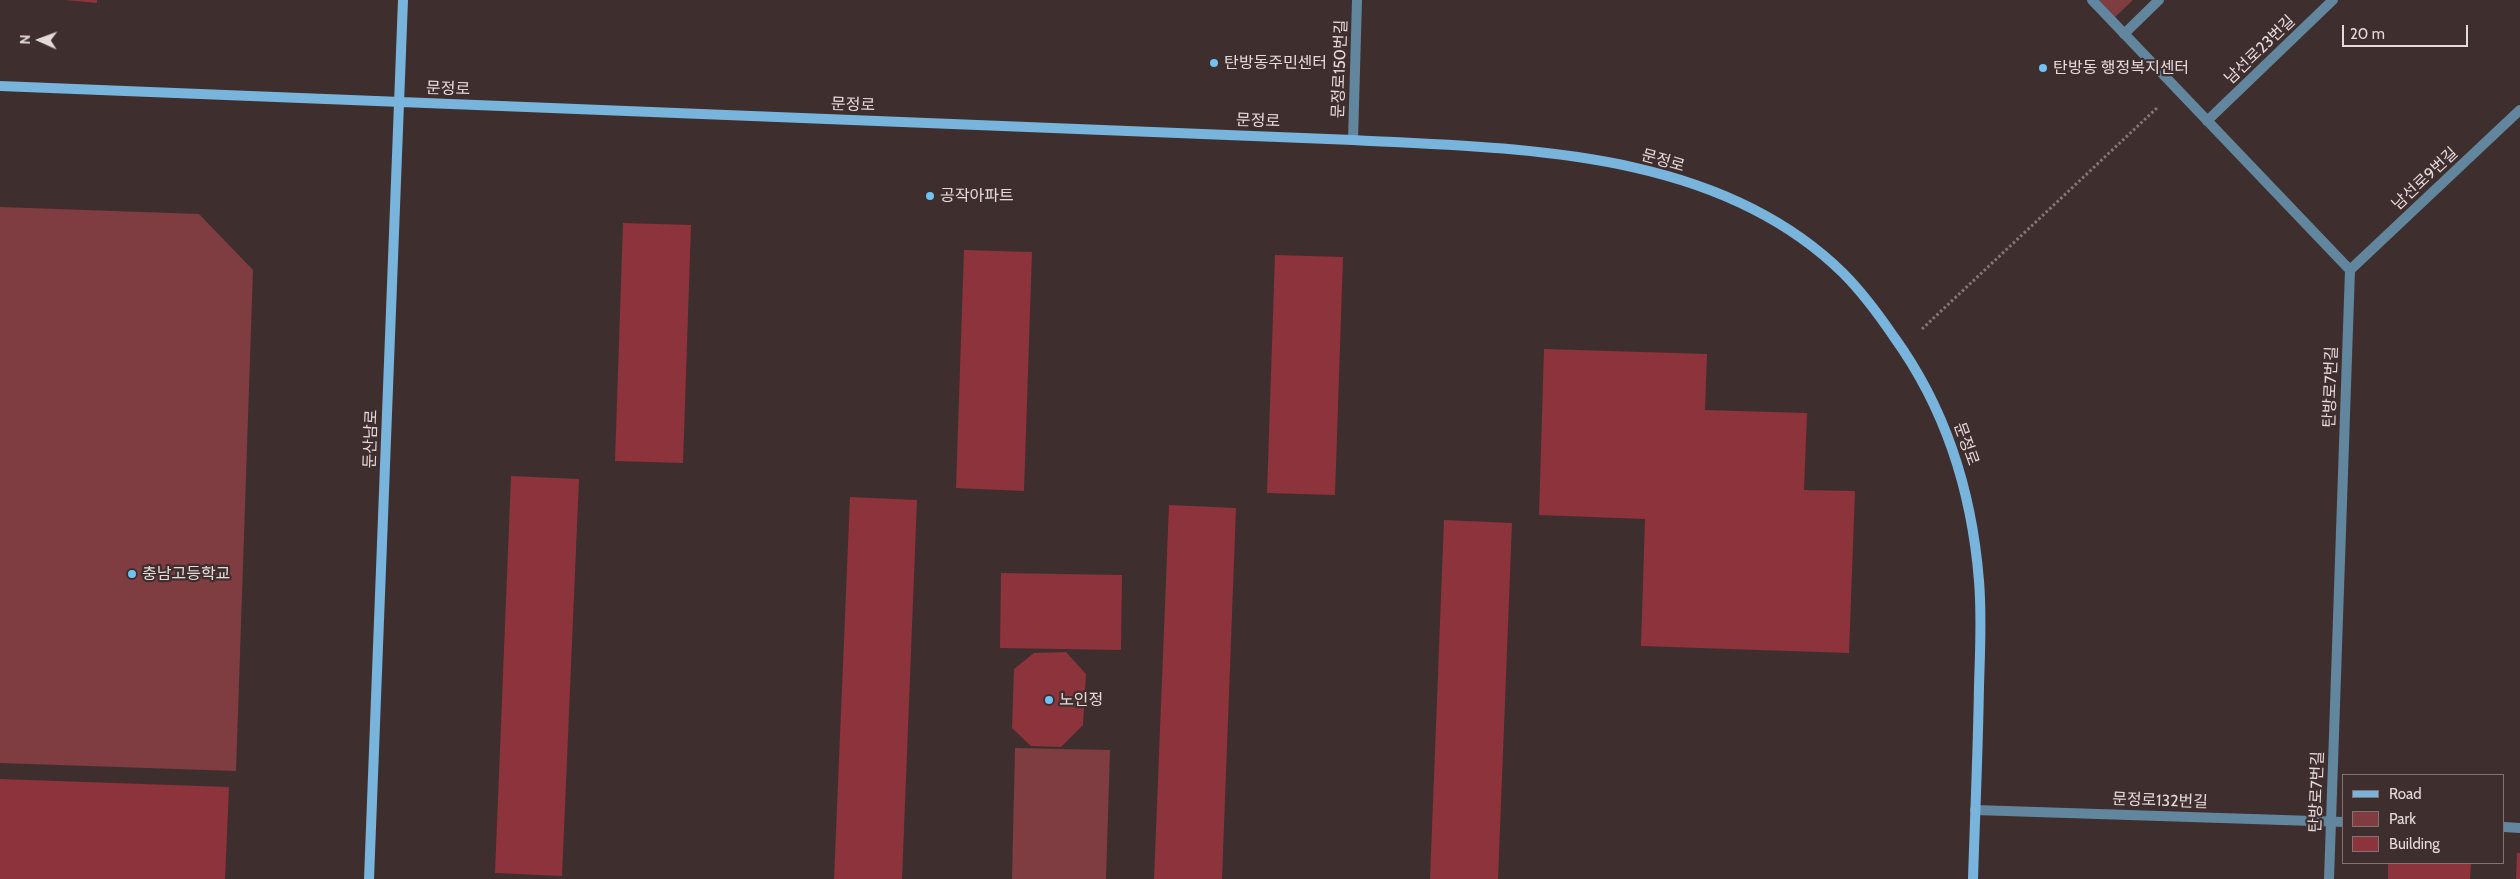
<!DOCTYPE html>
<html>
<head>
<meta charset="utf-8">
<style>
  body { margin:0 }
  #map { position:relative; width:2520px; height:879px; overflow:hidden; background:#3f2e2e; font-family:Cabin,sans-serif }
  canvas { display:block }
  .legend { position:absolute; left:2342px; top:774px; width:162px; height:90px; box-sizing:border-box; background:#3f2e2e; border:1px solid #817373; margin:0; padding:6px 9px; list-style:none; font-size:15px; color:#e5dada }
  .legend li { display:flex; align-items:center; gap:10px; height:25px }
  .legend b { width:25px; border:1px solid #817373 }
  .north { position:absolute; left:15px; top:15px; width:50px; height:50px; -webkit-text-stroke:4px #3f2e2e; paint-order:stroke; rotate:272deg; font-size:14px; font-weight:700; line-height:20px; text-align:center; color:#e5dada }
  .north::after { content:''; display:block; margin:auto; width:18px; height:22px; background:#e5dada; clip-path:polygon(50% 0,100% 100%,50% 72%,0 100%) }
  .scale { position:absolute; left:2342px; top:25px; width:126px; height:22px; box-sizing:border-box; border:2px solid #e5dada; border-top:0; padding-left:6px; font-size:15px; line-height:18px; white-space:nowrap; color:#e5dada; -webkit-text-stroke:4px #3f2e2e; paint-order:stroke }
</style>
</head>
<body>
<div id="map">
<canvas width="2520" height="879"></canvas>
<ul class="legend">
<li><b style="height:6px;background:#78b4db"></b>Road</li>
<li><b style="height:14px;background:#7f3d41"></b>Park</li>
<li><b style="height:14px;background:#8d333b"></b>Building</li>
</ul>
<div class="north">N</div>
<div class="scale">20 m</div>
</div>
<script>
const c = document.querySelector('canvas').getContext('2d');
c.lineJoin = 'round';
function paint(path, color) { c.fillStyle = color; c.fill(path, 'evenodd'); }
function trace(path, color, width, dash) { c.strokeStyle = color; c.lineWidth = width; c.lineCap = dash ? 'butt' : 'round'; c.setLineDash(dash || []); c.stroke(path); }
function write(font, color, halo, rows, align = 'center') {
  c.font = font + ' Cabin,"Noto Sans KR",sans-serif'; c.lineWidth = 4.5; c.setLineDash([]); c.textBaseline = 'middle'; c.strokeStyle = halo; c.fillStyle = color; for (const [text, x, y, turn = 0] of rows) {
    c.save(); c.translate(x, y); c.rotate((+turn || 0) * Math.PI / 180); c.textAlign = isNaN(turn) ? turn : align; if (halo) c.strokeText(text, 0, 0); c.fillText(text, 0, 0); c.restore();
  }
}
paint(new Path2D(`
  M2099,0H2133L2115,17Z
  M0,207L199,214L253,270L236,771L0,763Z
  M1015,748L1110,750L1106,879H1012Z`), '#7f3d41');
paint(new Path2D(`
  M65,0H97V3Z
  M623,223L691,225L683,463L615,461Z
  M964,250L1032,252L1024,491L956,488Z
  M1275,255L1343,257L1335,495L1267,493Z
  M1544,349L1707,354L1705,410L1807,413L1804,490L1855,491L1849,653L1641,646L1645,519L1539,515Z
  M511,476L579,479L562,876L495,873Z
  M850,497L917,500L902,879H834Z
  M1169,505L1236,508L1222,879H1154Z
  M1444,520L1512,523L1498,879H1430Z
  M1001,573L1122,575L1121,650L1000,648Z
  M1066,652L1086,674L1083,725L1061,747L1031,746L1012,728L1014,669L1034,653Z
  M0,779L229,787L225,879H0Z
  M2517,853H2520V879H2516Z
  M2388,863H2471L2470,879H2388Z`), '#8d333b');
trace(new Path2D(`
  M1922,329L2158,107`), '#867777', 3, [2.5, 2.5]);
trace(new Path2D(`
  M2124,34L2159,0
  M2350,270L2520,110`), '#61869e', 10);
trace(new Path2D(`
  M2092,0L2350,270L2329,879
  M2207,121L2333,0
  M1353,140L1357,0
  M1975,810L2344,822
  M2504,827L2520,828`), '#61869e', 10);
trace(new Path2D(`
  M0,86L1353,140C1519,149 1716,148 1843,273C1862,292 1879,315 1894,337C1946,409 1972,493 1979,581C1982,616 1980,652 1979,686C1978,751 1975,815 1973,879
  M369,879L403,0`), '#78b4db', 10);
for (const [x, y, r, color] of [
  [1214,63,5,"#70c1f4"],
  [2043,68,5,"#70c1f4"],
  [930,196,5,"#70c1f4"],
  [132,574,5,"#70c1f4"],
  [1049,700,5,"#70c1f4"]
]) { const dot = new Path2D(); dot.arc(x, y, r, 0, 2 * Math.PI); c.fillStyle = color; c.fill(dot); trace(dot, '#3f2e2e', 2); }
write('16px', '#e5dada', '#3f2e2e', [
  ["남선로23번길",2260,50,-44],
  ["문정로150번길",1340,69,-88],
  ["문정로",448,89,2],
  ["문정로",853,105,2],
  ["문정로",1258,121,2],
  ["문정로",1663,161,16],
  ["남선로9번길",2425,179,-43],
  ["탄방로7번길",2331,387,-88],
  ["둔산남로",371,439,-88],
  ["문정로",1966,444,70],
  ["탄방로7번길",2317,792,-88],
  ["문정로132번길",2160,801,2]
]);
write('16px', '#e5dada', '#3f2e2e', [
  ["탄방동주민센터",1224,63],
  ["탄방동 행정복지센터",2053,68],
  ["공작아파트",940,196],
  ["충남고등학교",142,574],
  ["노인정",1059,700]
], 'left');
</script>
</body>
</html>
